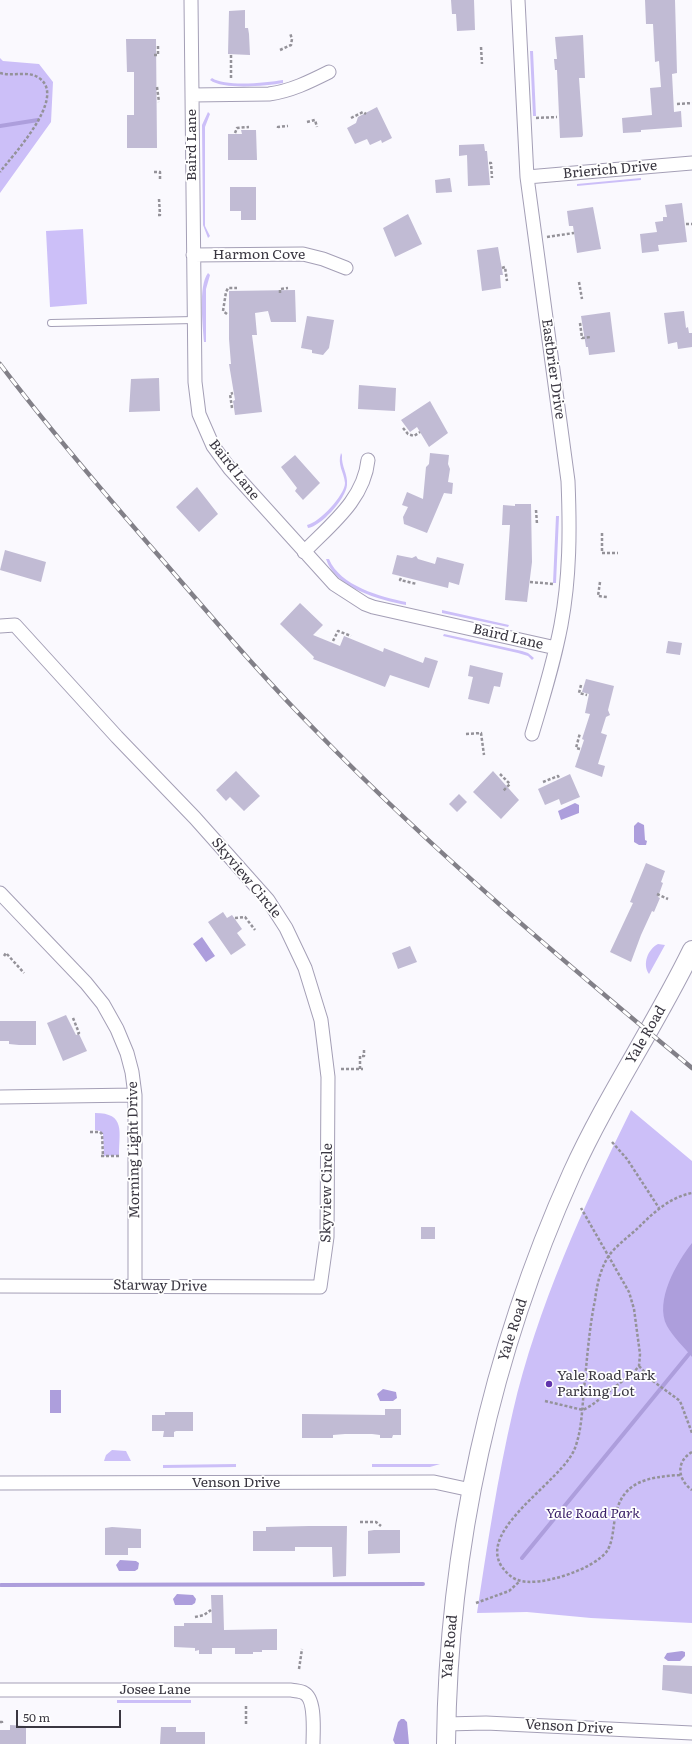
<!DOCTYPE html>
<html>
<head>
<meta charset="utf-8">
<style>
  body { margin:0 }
  #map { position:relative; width:692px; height:1744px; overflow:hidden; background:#faf9fe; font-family:Literata,serif }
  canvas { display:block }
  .scale { position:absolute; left:16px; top:1710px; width:105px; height:18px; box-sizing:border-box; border:2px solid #3a3741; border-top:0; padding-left:5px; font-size:12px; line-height:14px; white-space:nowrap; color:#3a3741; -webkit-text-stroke:3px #fff; paint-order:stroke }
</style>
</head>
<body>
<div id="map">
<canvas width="692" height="1744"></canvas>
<div class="scale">50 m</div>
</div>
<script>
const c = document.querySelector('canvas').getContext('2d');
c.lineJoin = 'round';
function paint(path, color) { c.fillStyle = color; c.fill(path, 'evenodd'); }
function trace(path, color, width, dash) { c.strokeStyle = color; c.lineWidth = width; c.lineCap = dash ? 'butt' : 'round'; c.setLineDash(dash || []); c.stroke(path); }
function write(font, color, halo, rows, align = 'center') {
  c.font = font + ' Literata,serif'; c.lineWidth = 3.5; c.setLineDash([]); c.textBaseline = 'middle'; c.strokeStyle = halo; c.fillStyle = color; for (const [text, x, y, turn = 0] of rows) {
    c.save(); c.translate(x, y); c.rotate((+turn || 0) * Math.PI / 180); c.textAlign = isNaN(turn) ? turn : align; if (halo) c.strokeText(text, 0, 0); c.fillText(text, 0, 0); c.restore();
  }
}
paint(new Path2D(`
  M530,51H533L536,116H533Z
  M0,58L3,61L39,64L53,82L51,122L0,193Z
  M212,78C225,87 266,83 283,80V83C267,86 223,90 210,80Z
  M208,112L210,114L205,127V226L210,236L208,238L203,225L202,125Z
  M641,178V180L577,186V184Z
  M83,229L87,304L50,307L46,231Z
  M208,273L210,275L206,289V342H204C203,325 198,286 208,273Z
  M341,453L342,455C341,466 348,474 347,485C346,499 320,527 308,528L307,525C319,523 345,495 345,483C344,472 337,465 341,453Z
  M556,516H559L556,583H553Z
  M326,559H329C340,586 381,597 406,602V605C380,600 335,588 326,559Z
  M442,610L509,625L508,627L442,613Z
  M444,634L522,651L528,653L534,658L532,660L528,656L518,653L443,636Z
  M658,944L665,945L649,974C642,964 648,949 658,944Z
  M631,1110L692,1161V1623L591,1618L527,1612L477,1613C487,1546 498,1475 513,1411C537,1308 584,1205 631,1110Z
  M95,1113C126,1113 119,1132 119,1155L104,1156L103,1134L100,1131L95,1130Z
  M112,1450L126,1451L131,1461H104L106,1455Z
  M236,1464V1467L163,1468V1465Z
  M372,1464H440L430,1467H372Z
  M117,1700H191V1703H117Z`), '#ccbff8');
paint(new Path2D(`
  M575,803L579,805V813L561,820L558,811Z
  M638,822L644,825L645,840L647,841L646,845H639L634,842V826Z
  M202,937L215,956L206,962L193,944Z
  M692,1243V1357C684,1347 673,1337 667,1326C654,1301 677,1262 692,1243Z
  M383,1389L396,1392L397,1398L393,1401H380L377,1394Z
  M50,1390H61V1413H50Z
  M120,1560L136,1561L139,1563L138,1569L135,1571H119L116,1565Z
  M177,1594L193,1595L196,1599L195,1603L192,1605H175L173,1599Z
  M682,1651L685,1652V1656L680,1661H668L664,1658L667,1653Z
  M401,1719H404L407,1722L409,1744H395L393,1740L398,1722Z`), '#ad9edc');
trace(new Path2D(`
  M0,126L38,120
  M522,1558L689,1354
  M1,1585L423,1584`), '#ad9edc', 4);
paint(new Path2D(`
  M451,0H474L475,30L457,31L456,14H452Z
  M645,0H675L677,73L672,74L674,112L681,111L682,127L641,130V132L623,133L622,118L652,115L650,88L661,87L659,61L655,62L653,24H646Z
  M245,10V28H248L249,34L250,55L228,54L229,11Z
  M583,35L585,78H579L583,135L582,137L560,138L557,70H555L554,59H557L555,37Z
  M126,39H156L157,148H127V115H134V72H127Z
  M377,107L392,138L382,143L381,140L370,145L367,139L355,144L347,128L356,123L358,117Z
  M241,130H256L257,160H228V134H242Z
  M484,144L485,151H487L490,185L468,186L467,155L459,156V145Z
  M450,178L452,192L436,193L435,180Z
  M230,187H256V220H241V211H230Z
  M682,203L687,242L658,245L659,251L642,253L640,234L657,232L655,222L663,221V217H667L665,205Z
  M593,207L601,249L577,253L573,226H569L567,211Z
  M408,214L422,244L395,257L383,228Z
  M498,247L503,275H500L501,288L482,291L477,250Z
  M295,290L296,322H271L268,311L255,313L257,335H252L262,412L235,415L233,401L235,400L229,364H231L229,339V291Z
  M684,311L686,328L688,327L689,333H692V347L678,349L677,342L668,344L664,313Z
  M610,312L615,352L589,355L588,347H586L581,316Z
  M307,316L334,320L329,348L323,355L312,353V350L301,348Z
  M159,378L160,411L129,412L131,379Z
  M359,385L396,388L395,411L358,409Z
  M430,401L448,433L429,447L417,427L410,432L401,420Z
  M430,453L449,455L448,464L450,469L448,482L453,483L452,494L444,493L427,533L404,524L403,517L408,507L402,505L407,492L423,499L426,467L429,464Z
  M295,455L320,483L303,500L295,491L297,488L281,467Z
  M197,487L218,514L199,532L176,507Z
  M515,504H531L532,562L527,602L505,600L510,525H502L503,505L515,506Z
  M5,550L46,562L41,582L0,570Z
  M397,555L412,558L416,556L418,559L435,564L437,557L464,564L459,585L449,582L448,588L392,574Z
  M300,603L323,625L313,635L340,646L344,636L383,652L384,648L423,663L425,657L438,661L429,688L390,675L385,687L313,659L314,657L280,624Z
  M668,641L682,643L680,655L666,653Z
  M470,665L503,673L500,687L494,686L489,704L468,699L473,677L468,676Z
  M586,679L614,686L608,710L610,715L606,717L601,733L607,735L598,764L605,766L602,777L575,767L584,740L582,739L590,714L585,713L589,694L582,692Z
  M236,771L260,796L244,811L230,797L226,801L216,790Z
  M493,771L519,800L501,819L473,792Z
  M570,774L580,797L561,805L559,799L545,805L538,789Z
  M459,794L467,802L457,812L449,804Z
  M646,863L665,871L661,882L663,883L658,897L660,898L654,912L652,911L641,935L631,962L610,952L633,903L630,902Z
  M223,912L227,918L232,915L242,929L237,933L246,945L231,955L208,922Z
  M410,946L417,962L398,969L392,953Z
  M66,1015L76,1035L79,1034L87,1051L63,1061L47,1023Z
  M0,1021H36V1045H19L9,1044V1041H0Z
  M421,1227H435V1239H421Z
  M385,1409H401V1435H393L392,1438H380V1435L372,1434H345L333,1435V1438H302V1414L385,1415Z
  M165,1412H193V1431H176L174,1432V1437H163L164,1431H152V1415H165Z
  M309,1526H347L346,1576L333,1577L332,1547H295V1551H253V1531H266V1527Z
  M112,1527L141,1529V1548H128V1555H105V1528Z
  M374,1530H400V1553L368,1554V1531Z
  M211,1595H223L224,1630L277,1629V1650H262V1652H253V1654H235V1648H212V1654H199V1650L195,1651V1648L174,1647V1626H184V1623H212Z
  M663,1665L692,1666V1694L662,1690Z
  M10,1725L26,1726V1744H0V1730H10Z
  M161,1727H176V1732H205V1744H160Z`), '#c1bbd4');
const service = new Path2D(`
  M51,323L194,320`);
const minor = new Path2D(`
  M191,0L195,382L199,414L213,446L230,469L334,584L365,604L373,607L556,648
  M518,0L527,177L568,481C570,529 570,577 561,625C554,662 543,698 532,734
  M192,95L269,94C291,91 309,82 329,72
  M527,177L692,163
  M193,255L303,254L323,259L346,268
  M304,552C330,525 364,500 368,460
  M0,626L15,625L117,737L195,818L268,900L286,928L305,968L321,1020L328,1077L327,1237L320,1287L0,1286
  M0,893L86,983L103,1004L117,1029L127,1053L132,1072L135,1095V1285
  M0,1097L135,1095
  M0,1483L434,1482L471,1490
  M0,1690H291C295,1691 301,1691 304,1693C316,1699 313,1732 313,1744
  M446,1724L486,1723L692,1733`);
const secondary = new Path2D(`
  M446,1744C448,1547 491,1353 572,1173C607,1096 655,1026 692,950`);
trace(service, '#a49fb6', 8);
trace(minor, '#a49fb6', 15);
trace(secondary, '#a49fb6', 20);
trace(new Path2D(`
  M481,47L482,64
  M280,50L291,45L292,39L290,33
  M154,55H158V45
  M231,55V80
  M0,73C13,77 28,70 39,78C68,97 12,156 0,172
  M157,87L159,102
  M677,104L692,103
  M351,118L363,112L366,114
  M536,118L557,117
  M307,122L315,120L317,127
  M278,128V127L288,126
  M235,133L237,128L249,127
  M489,163H491L492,178
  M154,172H160V179
  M158,215H160L159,199
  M686,224H692
  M547,237L574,233
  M502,268L505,267L507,281
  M579,282L582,299
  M280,293V289L288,288
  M227,314L223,311L226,292L228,288H237
  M580,323L582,338L591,337
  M232,408L230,394L233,393
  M403,428L408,434L414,436L420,432
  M536,510L537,524
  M602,533V553H618
  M401,578L400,580L417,584
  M530,582L554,584
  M600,582L598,596L607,597
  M333,641L338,631L351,636
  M581,685L579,693L587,695
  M466,734L481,733L484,755
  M580,749L576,748L580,733
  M500,774L510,784L503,791
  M543,782L558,776L559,778
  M657,894L668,899
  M235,918L245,917L255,930
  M4,956L6,953L24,973
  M73,1018L79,1033L77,1034
  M341,1069H363
  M360,1069V1056H364V1048
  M90,1132H100L102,1134L103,1157
  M612,1142L627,1159L659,1208
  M101,1156H121
  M639,1366L653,1381L680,1401L692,1433
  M545,1401L583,1410L592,1405L634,1372L639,1366L640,1354L634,1309L629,1292L581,1208
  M692,1452C675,1462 678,1480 692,1490
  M680,1475C648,1477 621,1481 615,1518C613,1528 613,1542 607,1551C595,1569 538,1588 518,1580C511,1578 506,1572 502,1567C476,1529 563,1481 575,1448C582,1429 582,1409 584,1389C587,1360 589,1329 595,1300C597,1285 600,1270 608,1257C615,1246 630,1236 640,1226C655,1211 671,1197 692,1193
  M360,1522H376L381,1526
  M476,1603L509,1591L520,1581
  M195,1617L204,1615L211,1610
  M299,1669L302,1649
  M0,1722H2V1725
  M246,1724V1704`), '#949299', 2.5, [3, 2]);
trace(service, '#fff', 6);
trace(minor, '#fff', 13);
trace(secondary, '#fff', 18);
const rail = new Path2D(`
  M0,364C50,430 104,493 159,556C211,616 262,677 318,733C435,853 563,961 692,1068`);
trace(rail, '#828088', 4.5);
trace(rail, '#fff', 3, [9]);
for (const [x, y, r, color] of [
  [549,1384,4,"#6134ac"]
]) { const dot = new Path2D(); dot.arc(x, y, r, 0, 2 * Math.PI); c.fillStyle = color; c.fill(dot); trace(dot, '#fff', 1.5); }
write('14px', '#3a3741', '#fff', [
  ["Baird Lane",192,145,-90],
  ["Brierich Drive",610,170,-5],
  ["Harmon Cove",259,255],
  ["Eastbrier Drive",553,369,82],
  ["Baird Lane",234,470,52],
  ["Baird Lane",508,637,13],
  ["Skyview Circle",246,878,50],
  ["Yale Road",646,1035,-60],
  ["Morning Light Drive",134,1150,-91],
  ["Skyview Circle",327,1193,-89],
  ["Starway Drive",160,1286,1],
  ["Yale Road",513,1330,-72],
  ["Venson Drive",236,1483],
  ["Yale Road",450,1647,-85],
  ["Josee Lane",155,1690],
  ["Venson Drive",569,1727,3]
]);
write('14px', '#3a3741', '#fff', [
  ["Yale Road Park",557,1376],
  ["Parking Lot",557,1392]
], 'left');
write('italic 14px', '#381e66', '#fff', [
  ["Yale Road Park",593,1514]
]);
</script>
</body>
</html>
